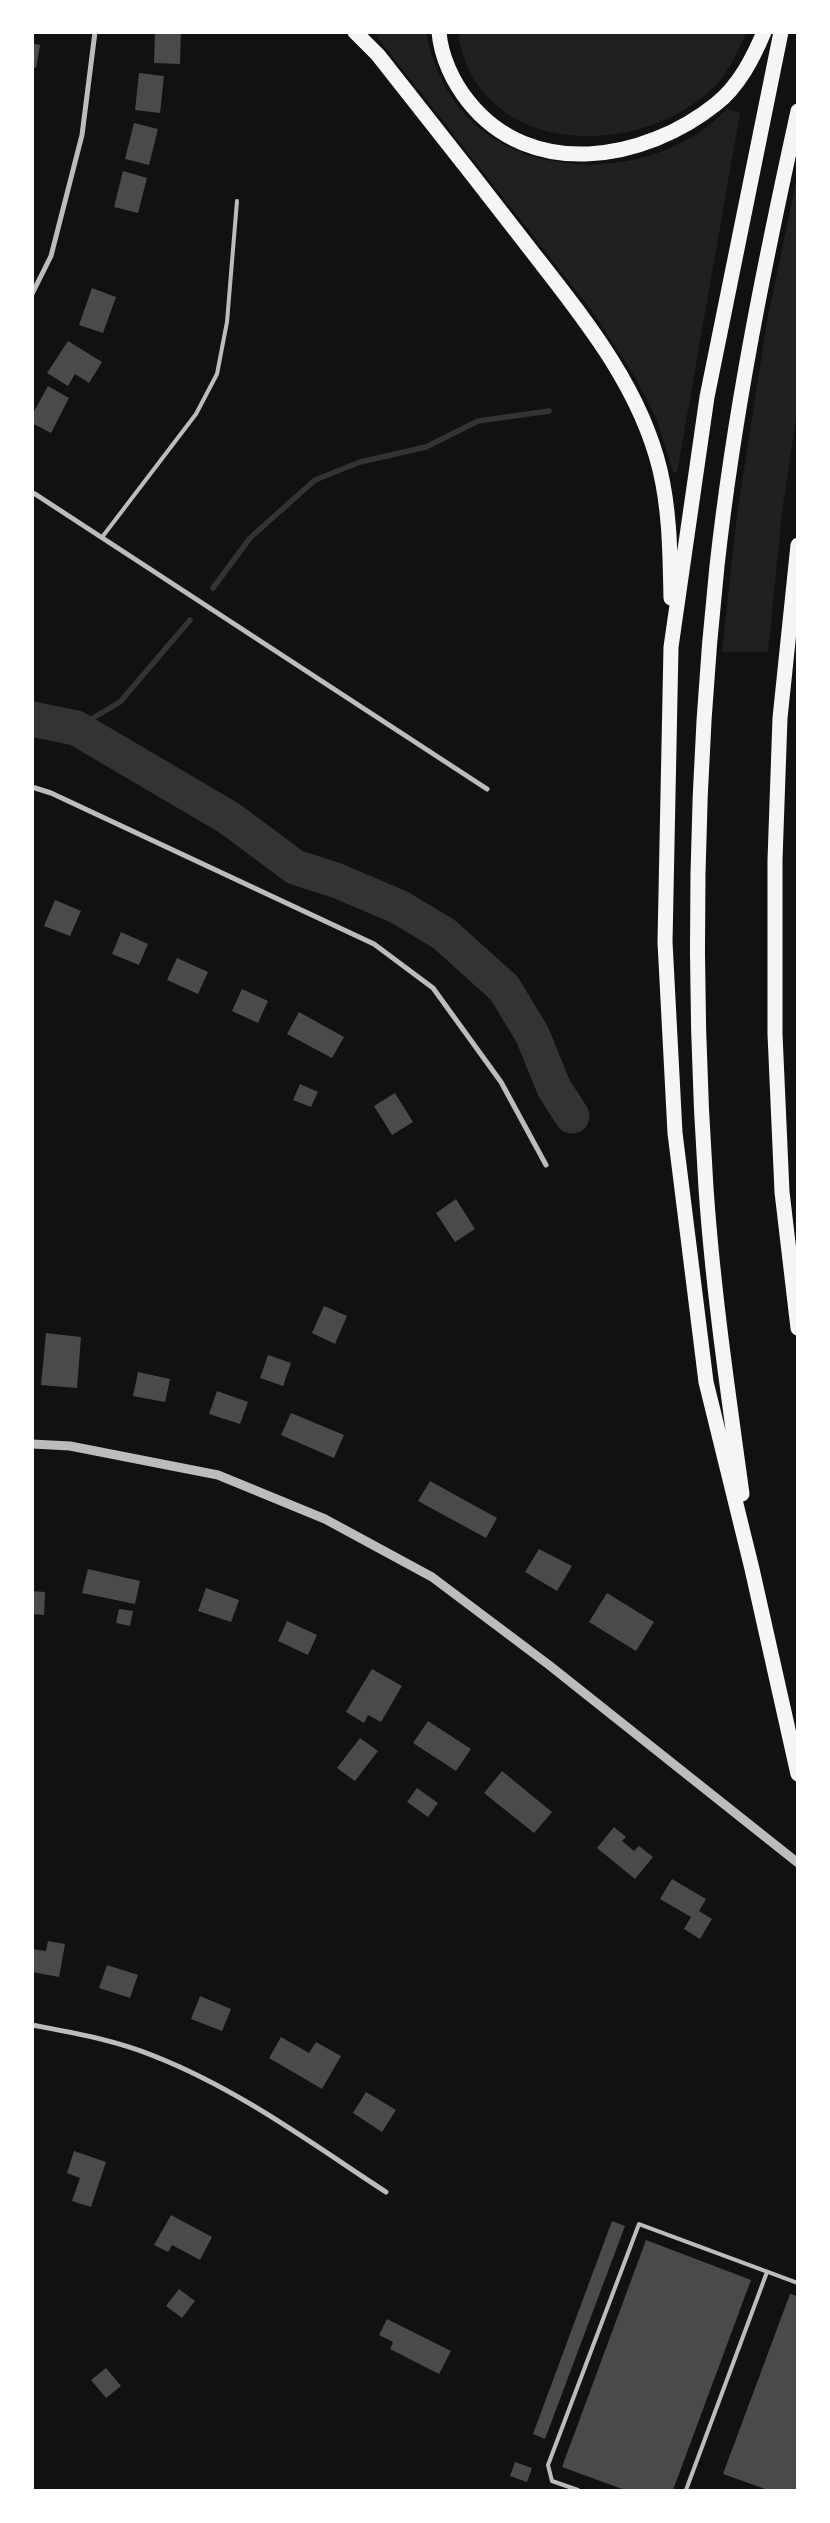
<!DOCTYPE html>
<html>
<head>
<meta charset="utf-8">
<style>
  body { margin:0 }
  #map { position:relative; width:830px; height:2523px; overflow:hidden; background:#111; font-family:"Source Sans 3",sans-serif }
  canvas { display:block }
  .frame { position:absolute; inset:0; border:34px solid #fff; pointer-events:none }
</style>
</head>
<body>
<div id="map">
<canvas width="830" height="2523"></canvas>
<div class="frame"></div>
</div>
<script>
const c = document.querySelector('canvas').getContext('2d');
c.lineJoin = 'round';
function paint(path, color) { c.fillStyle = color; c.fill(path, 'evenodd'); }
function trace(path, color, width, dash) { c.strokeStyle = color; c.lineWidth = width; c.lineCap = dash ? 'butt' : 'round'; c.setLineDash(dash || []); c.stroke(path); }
paint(new Path2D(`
  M374,33H427C428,51 437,70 445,86C498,187 655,186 727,109L740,113L677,473L673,472L657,420L635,377L592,311Z
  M458,33V32L746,33C739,50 729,71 716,85C640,162 477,158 458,33Z
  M797,177L798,406L782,512L768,652H722L737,515L767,321Z`), '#202020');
trace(new Path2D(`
  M213,588L250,538L315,480L360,462L426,447L478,421L549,411
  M76,728L120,702L190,620`), '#333', 5.5);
trace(new Path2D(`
  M32,719L76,728L229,818L295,867L338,881L399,907L444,934L504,988L532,1034L554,1088L572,1116`), '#333', 35);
paint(new Path2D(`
  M155,32H181L180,64L154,63Z
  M32,43L40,45L36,68L32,67Z
  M139,73L164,76L160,113L135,110Z
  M134,123L158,129L149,165L125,159Z
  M123,171L147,178L138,213L114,207Z
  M92,288L116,297L103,333L79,325Z
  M68,341L102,362L89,383L75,374L68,386L47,373Z
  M48,386L69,398L51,433L32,423V415Z
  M55,900L81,911L70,936L44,926Z
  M121,932L148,944L139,965L112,954Z
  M177,958L208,972L198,994L167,980Z
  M242,989L268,1001L258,1023L232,1011Z
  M299,1012L344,1037L332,1058L287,1034Z
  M300,1084L318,1092L311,1107L293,1100Z
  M395,1093L413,1122L392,1135L374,1106Z
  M456,1199L475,1229L455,1242L436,1213Z
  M324,1306L347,1316L335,1344L312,1333Z
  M46,1333L81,1337L77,1388L41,1385Z
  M268,1355L291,1363L283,1386L260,1378Z
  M138,1372L170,1379L165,1402L133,1396Z
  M217,1391L248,1402L240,1424L209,1414Z
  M291,1413L344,1435L334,1458L281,1435Z
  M430,1481L497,1518L486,1538L418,1501Z
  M539,1549L572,1566L557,1591L525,1572Z
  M88,1569L140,1581L135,1604L82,1593Z
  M206,1588L239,1600L231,1622L198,1611Z
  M32,1591L45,1592L44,1615L32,1614Z
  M607,1593L654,1622L636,1651L589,1622Z
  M119,1609L133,1611L130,1626L116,1623Z
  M287,1621L317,1635L308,1655L278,1641Z
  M372,1669L402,1686L381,1722L368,1715L364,1723L346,1712Z
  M428,1721L471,1749L456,1771L413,1743Z
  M360,1738L378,1751L355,1781L337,1768Z
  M502,1771L552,1812L534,1833L484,1793Z
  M417,1788L438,1803L428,1817L407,1802Z
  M614,1827L626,1837L622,1841L634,1851L639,1846L653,1857L635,1879L597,1848Z
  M672,1879L706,1899L699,1911L712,1919L700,1939L684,1929L691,1917L660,1899Z
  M48,1941L65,1944L59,1977L32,1972V1949L46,1951Z
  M107,1965L138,1975L130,1998L99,1988Z
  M200,1996L231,2009L222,2031L191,2019Z
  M281,2037L309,2053L316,2042L341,2056L322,2089L269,2058Z
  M366,2092L396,2110L382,2132L353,2113Z
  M74,2151L106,2162L91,2207L72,2201L80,2178L67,2173Z
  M171,2215L212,2237L200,2260L172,2245L168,2252L154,2245Z
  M612,2221L625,2226L545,2439L533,2434Z
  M646,2240L751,2280L673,2490H625L562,2467Z
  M179,2289L195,2301L182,2318L166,2306Z
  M790,2294L798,2296V2490H768L723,2474Z
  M387,2319L451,2351L439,2374L390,2349L393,2342L379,2335Z
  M106,2368L121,2386L106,2398L91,2380Z
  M515,2462L532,2468L527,2482L510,2476Z`), '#4a4a4a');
trace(new Path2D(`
  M103,536L196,414L217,374L227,322L237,201
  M578,2490L552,2481L548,2465L639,2224L798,2283
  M686,2490L767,2272`), '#bcbcbc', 4);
trace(new Path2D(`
  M32,294L51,256L82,135L95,32
  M32,492L487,789
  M32,787L51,793L374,944L433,988L501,1082L546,1165
  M32,2025C74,2033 115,2040 154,2056C238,2089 311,2143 386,2192`), '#bcbcbc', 5);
trace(new Path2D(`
  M32,1444L70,1446L218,1475L325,1519L432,1577L549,1665L798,1863`), '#bcbcbc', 9);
trace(new Path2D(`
  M355,32L378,55C427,117 475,178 523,240C577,310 639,382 660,470C670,512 670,555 671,598
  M439,32C441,57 453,82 468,101C531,181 645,161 716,104C739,86 753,58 764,32
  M781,32L707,397L671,647L665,942L675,1133L706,1382L752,1569L798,1774
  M798,545L780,718L775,860V1034L782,1192L798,1328
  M742,1494C728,1392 713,1290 706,1188C692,981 695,772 717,566C734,412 765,261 798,111`), '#f5f5f5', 15);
</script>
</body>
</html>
